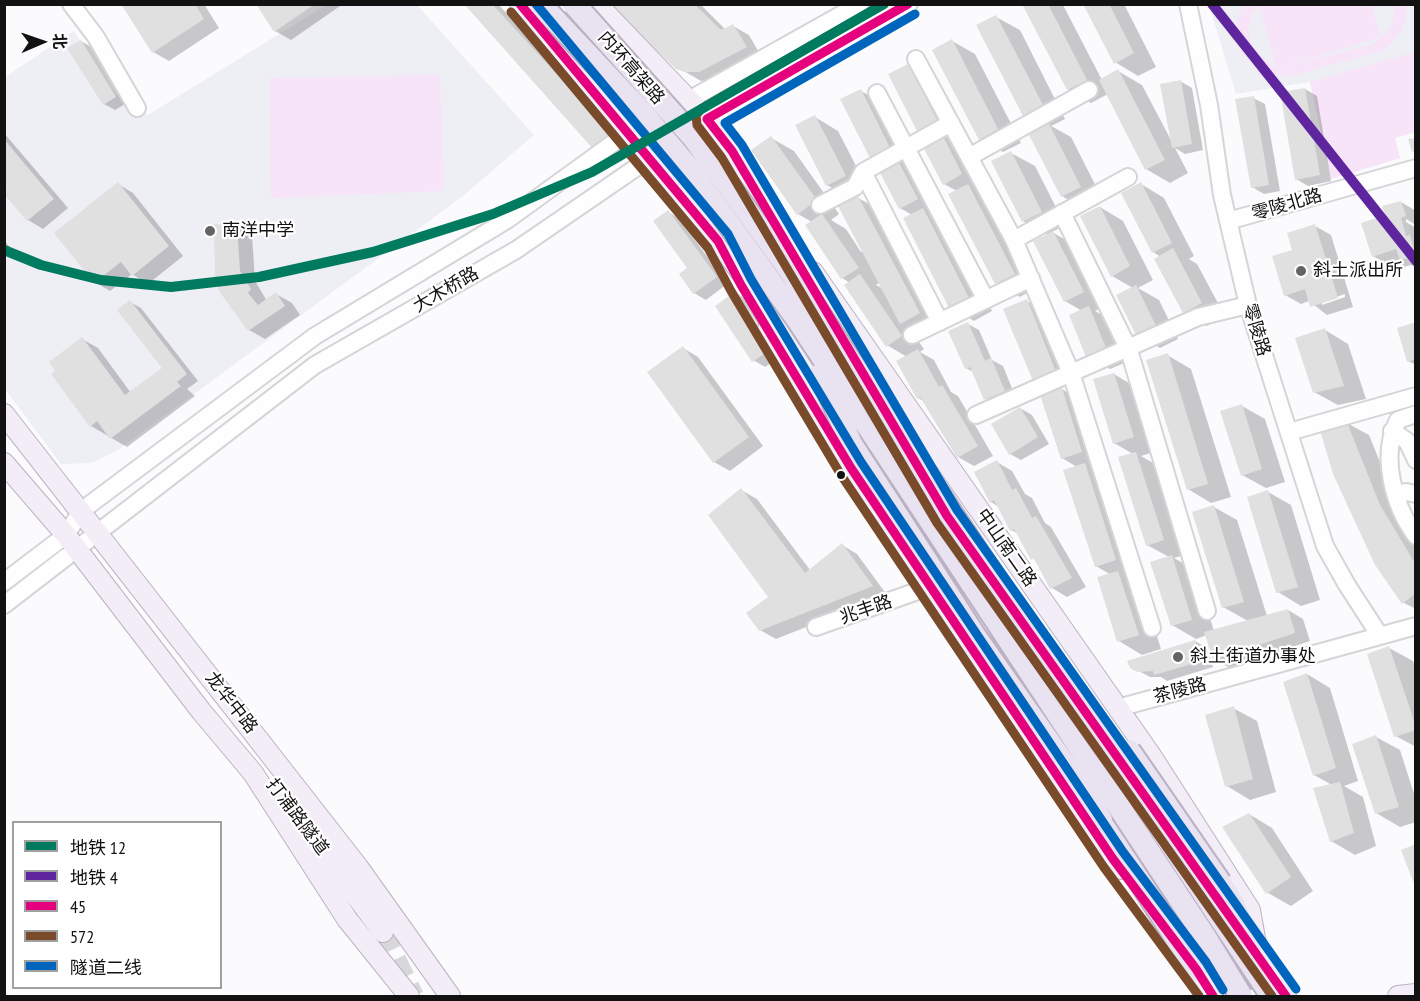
<!DOCTYPE html>
<html>
<head>
<meta charset="utf-8">
<style>
  body { margin:0 }
  #map { position:relative; width:1420px; height:1001px; overflow:hidden; background:#fbfbfd; font-family:"PT Sans Narrow","Noto Sans SC",sans-serif }
  canvas { display:block }
  .frame { position:absolute; inset:0; border:6px solid #121213; pointer-events:none }
  .legend { position:absolute; left:12px; top:821px; width:210px; height:168px; box-sizing:border-box; background:#fff; border:2px solid #a0a0a1; margin:0; padding:8px 10px; list-style:none; font-size:18px; color:#121213 }
  .legend li { display:flex; align-items:center; gap:12px; height:30px }
  .legend b { width:30px; border:2px solid #a0a0a1 }
  .north { position:absolute; left:12px; top:12px; width:60px; height:60px; -webkit-text-stroke:4px #fff; paint-order:stroke; rotate:88deg; font-size:16px; font-weight:700; line-height:24px; text-align:center; color:#121213 }
  .north::after { content:''; display:block; margin:auto; width:21px; height:27px; background:#121213; clip-path:polygon(50% 0,100% 100%,50% 72%,0 100%) }
</style>
</head>
<body>
<div id="map">
<canvas width="1420" height="1001"></canvas>
<div class="frame"></div>
<ul class="legend">
<li><b style="height:8px;background:#007b5f"></b>地铁 12</li>
<li><b style="height:8px;background:#5f259f"></b>地铁 4</li>
<li><b style="height:8px;background:#e5007d"></b>45</li>
<li><b style="height:8px;background:#7a4b2a"></b>572</li>
<li><b style="height:8px;background:#0065bd"></b>隧道二线</li>
</ul>
<div class="north">北</div>
</div>
<script>
const c = document.querySelector('canvas').getContext('2d');
c.lineJoin = 'round';
function paint(path, color) { c.fillStyle = color; c.fill(path, 'evenodd'); }
function trace(path, color, width, dash) { c.strokeStyle = color; c.lineWidth = width; c.lineCap = dash ? 'butt' : 'round'; c.setLineDash(dash || []); c.stroke(path); }
function write(font, color, halo, rows, align = 'center') {
  c.font = font + ' "PT Sans Narrow","Noto Sans SC",sans-serif'; c.lineWidth = 4.5; c.setLineDash([]); c.textBaseline = 'middle'; c.strokeStyle = halo; c.fillStyle = color; for (const [text, x, y, turn = 0] of rows) {
    c.save(); c.translate(x, y); c.rotate((+turn || 0) * Math.PI / 180); c.textAlign = isNaN(turn) ? turn : align; if (halo) c.strokeText(text, 0, 0); c.fillText(text, 0, 0); c.restore();
  }
}
paint(new Path2D(`
  M326,5H417L534,135L463,196L118,450L92,463L61,464L5,389V77L74,31L114,93L148,115Z
  M1209,5H1415V132L1395,138L1400,158L1331,179L1310,82L1236,94Z`), '#eeeef5');
paint(new Path2D(`
  M1244,5H1258C1239,30 1251,53 1276,67L1259,5H1372L1381,37C1392,28 1395,19 1395,5H1406C1408,25 1398,39 1382,51L1291,76C1251,77 1221,43 1244,5ZM1379,39L1370,45L1281,67L1378,38Z
  M1415,52V132L1395,138L1400,158L1331,179L1310,82Z
  M440,75L444,191L271,198L269,78Z`), '#f7e4f8');
paint(new Path2D(`
  M122,4H204L219,28L169,61L153,52Z
  M257,4H343L291,40L275,31Z
  M466,4H498L625,142L611,158L595,149Z
  M609,4H700L726,30L733,26L749,35L761,56L716,80L701,81L677,67Z
  M1024,4L1063,5L1102,80L1118,71L1142,85L1172,142L1180,81L1192,88L1203,150L1185,154L1175,148L1188,173L1170,183L1146,169L1108,94L1091,103L1068,89Z
  M1085,4H1124L1156,67L1138,76L1115,62Z
  M996,17L1020,30L1065,119L1051,126L1071,137L1103,200L1085,210L1062,196L1044,126L1024,115Z
  M81,41L93,48L127,103L115,110L104,104Z
  M952,41L975,54L1021,143L1003,152L980,139Z
  M908,65L932,79L1037,287L1020,297L996,283L957,191L944,184Z
  M1305,89L1317,96L1331,181L1308,186L1296,179Z
  M861,91L884,104L992,311L974,321L951,307L912,215L900,208Z
  M1253,98L1265,104L1280,191L1264,194L1252,187Z
  M815,117L838,131L868,189L855,196L881,211L942,327L909,328L924,349L920,352L934,360L951,392L958,396L993,456L974,466L958,457L925,402L918,398L907,357L887,345L850,283L842,278L807,226L812,222L798,214L771,138L794,151L839,214L831,220L846,229L861,252L863,251L853,200L827,185ZM880,282L884,289L876,285Z
  M4,133L68,208L43,229L28,220L4,192L9,187L4,182Z
  M1011,153L1035,166L1065,225L1052,232L1076,246L1106,305L1095,311L1113,321L1129,361L1110,369L1087,356L1082,311L1065,301L1048,235L1023,221Z
  M118,184L133,193L183,256L148,284L132,274L110,291L95,282Z
  M1141,184L1164,198L1194,256L1189,259L1197,264L1225,316L1207,326L1184,312L1161,257L1153,252Z
  M1401,202L1416,211V225L1406,219V222L1416,228V268L1411,265L1396,269L1373,256L1387,216Z
  M1100,207L1123,221L1153,280L1138,288L1159,300L1178,339L1160,348L1137,334L1133,288L1112,276Z
  M668,212L680,219L727,284L706,300L694,293L681,274L689,268Z
  M236,226L252,235L255,281L267,301L276,294L292,303L300,315L265,339L249,330L217,275Z
  M1315,226L1331,235L1353,307L1327,315L1309,301L1301,304L1285,295L1294,251ZM1345,294V297L1322,305V302Z
  M4,240L12,250L4,256Z
  M736,293L748,300L784,354L765,367L753,360Z
  M1027,301L1038,308L1067,378L1045,387Z
  M130,302L141,308L198,381L187,389L195,396L127,447L91,426L82,339L98,348L131,393L163,368Z
  M1416,323V365L1408,361Z
  M968,324L979,330L992,360L1003,366L1016,398L997,406L986,399L975,373L966,368Z
  M1325,330L1348,344L1366,399L1338,405L1314,392Z
  M683,348L698,357L763,446L730,471L714,462Z
  M1167,355L1191,369L1231,497L1211,503L1188,489Z
  M1114,374L1137,388L1157,451L1141,456L1160,467L1187,554L1174,558L1195,570L1214,631L1248,621L1223,607L1214,507L1237,520L1267,616L1288,610L1303,619L1310,641L1230,668L1214,659L1207,635L1196,639L1172,625L1169,557L1147,545L1133,454L1114,443Z
  M1062,389L1085,403L1139,573L1126,577L1141,586L1161,649L1142,655L1119,641L1111,575L1096,566L1077,467L1062,458Z
  M1242,406L1265,419L1285,482L1266,488L1242,475Z
  M1020,408L1032,415L1049,444L1021,460L1010,454Z
  M1345,422L1369,435L1403,519L1416,543V609L1404,603Z
  M997,462L1012,471L1025,494L1032,498L1045,523L1051,527L1086,587L1067,597L1052,588L1019,534L1011,530L999,507L991,502Z
  M741,490L757,499L810,570L842,545L857,554L887,595L776,639L760,630L770,597Z
  M1268,492L1291,505L1320,600L1301,606L1278,592Z
  M1195,641L1207,648L1213,667L1167,681L1161,677H1150L1131,667Z
  M1389,648L1413,661L1416,670V747L1396,736Z
  M1307,674L1330,688L1358,781L1344,786L1363,797L1376,846L1355,855L1331,841L1332,785L1314,775Z
  M1233,708L1257,721L1276,792L1250,800L1227,786Z
  M1376,737L1400,750L1416,800V822L1400,827L1376,813Z
  M1249,814L1272,828L1313,891L1291,906L1268,893Z`), '#0003');
paint(new Path2D(`
  M121,4H195L204,19L152,53Z
  M256,4H315L274,32Z
  M464,4H492L610,132L594,150Z
  M607,4H694L721,30L733,24L747,47L699,72H684L676,69Z
  M1022,4H1048L1087,80L1067,90Z
  M1083,4H1109L1134,53L1114,64Z
  M996,15L1043,105L1023,116L976,25Z
  M952,39L998,129L979,140L932,50Z
  M81,40L116,97L103,105L67,48Z
  M908,64L939,124L919,135L888,74Z
  M1118,69L1165,160L1145,170L1099,80Z
  M1181,80L1192,144L1172,148L1160,84Z
  M1305,88L1320,175L1295,180L1280,92Z
  M861,89L891,150L871,160L840,99Z
  M1254,96L1269,185L1251,188L1235,99Z
  M815,115L846,176L826,186L795,125Z
  M1048,122L1081,187L1061,197L1028,133Z
  M942,134L962,174L943,185L922,145Z
  M771,136L817,200L797,215L751,150Z
  M1416,138V151L1412,152L1408,139Z
  M4,139L54,199L27,221L4,194L7,187L4,184Z
  M1011,151L1042,212L1022,222L991,161Z
  M897,159L918,199L899,209L878,169Z
  M118,182L169,246L132,276L121,262L94,283L54,233Z
  M1141,182L1172,243L1152,253L1121,193Z
  M968,184L1015,274L995,284L948,194Z
  M858,196L920,313L900,324L838,206Z
  M1401,201L1406,216L1401,218L1406,236L1410,235L1416,256L1400,260L1396,249L1372,257L1361,223L1385,215L1382,206Z
  M1100,206L1130,266L1111,277L1080,216Z
  M923,208L969,298L949,308L903,218Z
  M668,210L717,277L693,294L679,274L687,268L653,221Z
  M822,214L859,268L841,279L805,225Z
  M214,224L237,225L240,271L251,289L248,293L258,305L276,292L285,306L248,331L219,291L215,275Z
  M1315,224L1338,298L1310,307L1305,289L1284,296L1272,256L1292,250L1287,233Z
  M1053,231L1084,292L1064,302L1033,241Z
  M1173,248L1202,303L1183,313L1154,259Z
  M860,274L902,336L886,347L844,285Z
  M1136,285L1156,326L1136,335L1116,295Z
  M736,291L774,347L752,362L715,306Z
  M1027,299L1056,372L1033,381L1003,309Z
  M130,300L187,374L177,382L181,386L110,439L97,421L90,427L51,374L55,371L49,362L82,337L125,395L162,368L117,310Z
  M1089,306L1106,348L1086,357L1069,315Z
  M968,322L985,361L991,358L1005,391L984,400L970,367L965,369L948,331Z
  M1416,322V359L1407,362L1397,328Z
  M1325,328L1344,386L1313,393L1295,338Z
  M683,346L749,437L713,463L647,372Z
  M918,349L939,387L942,385L978,446L957,458L920,397L917,399L896,361Z
  M1168,353L1208,484L1187,490L1146,360Z
  M1114,373L1134,437L1113,444L1093,379Z
  M1062,388L1082,452L1061,459L1040,395Z
  M1242,404L1262,469L1241,476L1220,411Z
  M1020,407L1038,437L1009,455L991,424Z
  M1346,420L1380,505L1416,565V593L1402,604L1375,565L1333,474L1319,427Z
  M1136,452L1164,540L1146,546L1118,457Z
  M997,460L1012,490L1016,488L1032,518L1036,516L1072,578L1050,589L1034,558L1031,560L1014,529L1010,531L994,500L990,503L974,472Z
  M1085,463L1116,560L1095,567L1063,470Z
  M741,488L805,573L842,543L873,586L759,631L746,613L768,597L708,515Z
  M1268,490L1298,587L1276,593L1247,497Z
  M1214,505L1244,602L1222,608L1192,512Z
  M1172,555L1192,620L1171,626L1150,562Z
  M1118,571L1139,635L1117,642L1097,577Z
  M1288,609L1295,633L1213,660L1204,632Z
  M1195,640L1202,661L1154,675L1153,671L1137,672L1130,668L1127,661Z
  M1389,646L1416,727V730L1394,737L1367,654Z
  M1307,673L1336,768L1313,776L1283,682Z
  M1234,706L1253,779L1225,787L1205,715Z
  M1376,735L1399,807L1375,814L1352,744Z
  M1340,782L1354,833L1330,842L1313,788Z
  M1249,813L1291,877L1266,894L1222,827Z
  M1416,844V883L1414,884L1401,850Z`), '#e0e0e1');
trace(new Path2D(`
  M383,932L414,996`), '#d8d8da', 20, [20, 10]);
const minor = new Path2D(`
  M71,4L96,37L137,108
  M1188,4L1209,105L1222,195L1248,305L1325,546L1347,585L1380,636
  M916,59L1014,240L1071,373L1152,628
  M877,93L986,300
  M680,105L860,4
  M969,157L1089,90
  M863,172L940,322
  M820,205L855,187L863,172L951,123
  M1062,213L1129,350L1207,611
  M1228,221L1416,168
  M1014,240L1128,177
  M912,335L1031,278
  M1416,414L1398,420C1380,455 1393,505 1416,536
  M976,415L1198,317L1248,305
  M1392,431L1407,441L1416,460
  M1289,432L1416,396
  M1396,495L1406,492L1416,494
  M4,582L66,535L81,511L315,336L507,220L627,133L658,117
  M4,605L315,365L516,250L707,119L909,4
  M816,627L943,582
  M1118,708L1416,626`);
const major = new Path2D(`
  M520,4L718,241L826,390
  M597,4L707,119L732,151L814,289
  M813,272L1150,754L1250,910L1256,944
  M768,329L851,468L1121,869
  M4,414L358,867L450,996
  M845,416L1043,717
  M4,463L66,535L201,711L253,773L347,919L409,996
  M281,795L383,932
  M1257,954L1286,996
  M1188,955L1213,996
  M1398,996L1416,994`);
const highway = new Path2D(`
  M1101,820L1196,969
  M1220,883L1233,904L1251,945`);
trace(minor, '#d5d5d7', 20);
trace(major, '#bab2c2', 22);
trace(highway, '#bab2c2', 26);
trace(minor, '#fefeff', 16);
trace(major, '#f2edf7', 20);
trace(highway, '#e9e2f1', 22);
const highwayBridge = new Path2D(`
  M540,4L644,115L687,166L798,320L1203,934L1241,996
  M574,4L694,138L789,269L1272,996
  M821,374L851,444L974,635L1082,789L1101,820
  M1129,751L1220,883`);
trace(highwayBridge, '#bab2c2', 26, []);
trace(highwayBridge, '#e9e2f1', 22);
trace(new Path2D(`
  M520,4L718,241L741,285L851,468L1113,859L1196,969L1213,996
  M908,4L707,119L732,151L947,516L1286,996`), '#e5007d', 9);
trace(new Path2D(`
  M884,4L701,109L696,115L697,125L722,158L937,523L1272,996
  M511,12L708,248L731,291L841,475L1103,866L1199,996`), '#7a4b2a', 9);
trace(new Path2D(`
  M536,4L728,234L751,279L861,462L1123,852L1206,962L1223,990
  M915,14L725,123L742,145L957,510L1296,989`), '#0065bd', 9);
trace(new Path2D(`
  M4,250L41,265L101,280L171,287L259,277L373,252L493,214L592,172L884,4`), '#007b5f', 10);
trace(new Path2D(`
  M1212,4L1416,261`), '#5f259f', 10);
for (const [x, y, r, color] of [
  [210,231,6,"#646465"],
  [1301,271,6,"#646465"],
  [841,475,5,"#121213"],
  [1178,657,6,"#646465"]
]) { const dot = new Path2D(); dot.arc(x, y, r, 0, 2 * Math.PI); c.fillStyle = color; c.fill(dot); trace(dot, '#fff', 2); }
write('18px', '#121213', '#fff', [
  ["内环高架路",631,68,49],
  ["零陵北路",1287,205,-16],
  ["大木桥路",446,290,-30],
  ["零陵路",1256,330,73],
  ["中山南二路",1006,548,55],
  ["兆丰路",866,610,-19],
  ["茶陵路",1180,691,-15],
  ["龙华中路",231,703,52],
  ["打浦路隧道",297,817,53]
]);
write('18px', '#121213', '#fff', [
  ["南洋中学",222,231],
  ["斜土派出所",1313,271],
  ["斜土街道办事处",1190,657]
], 'left');
</script>
</body>
</html>
